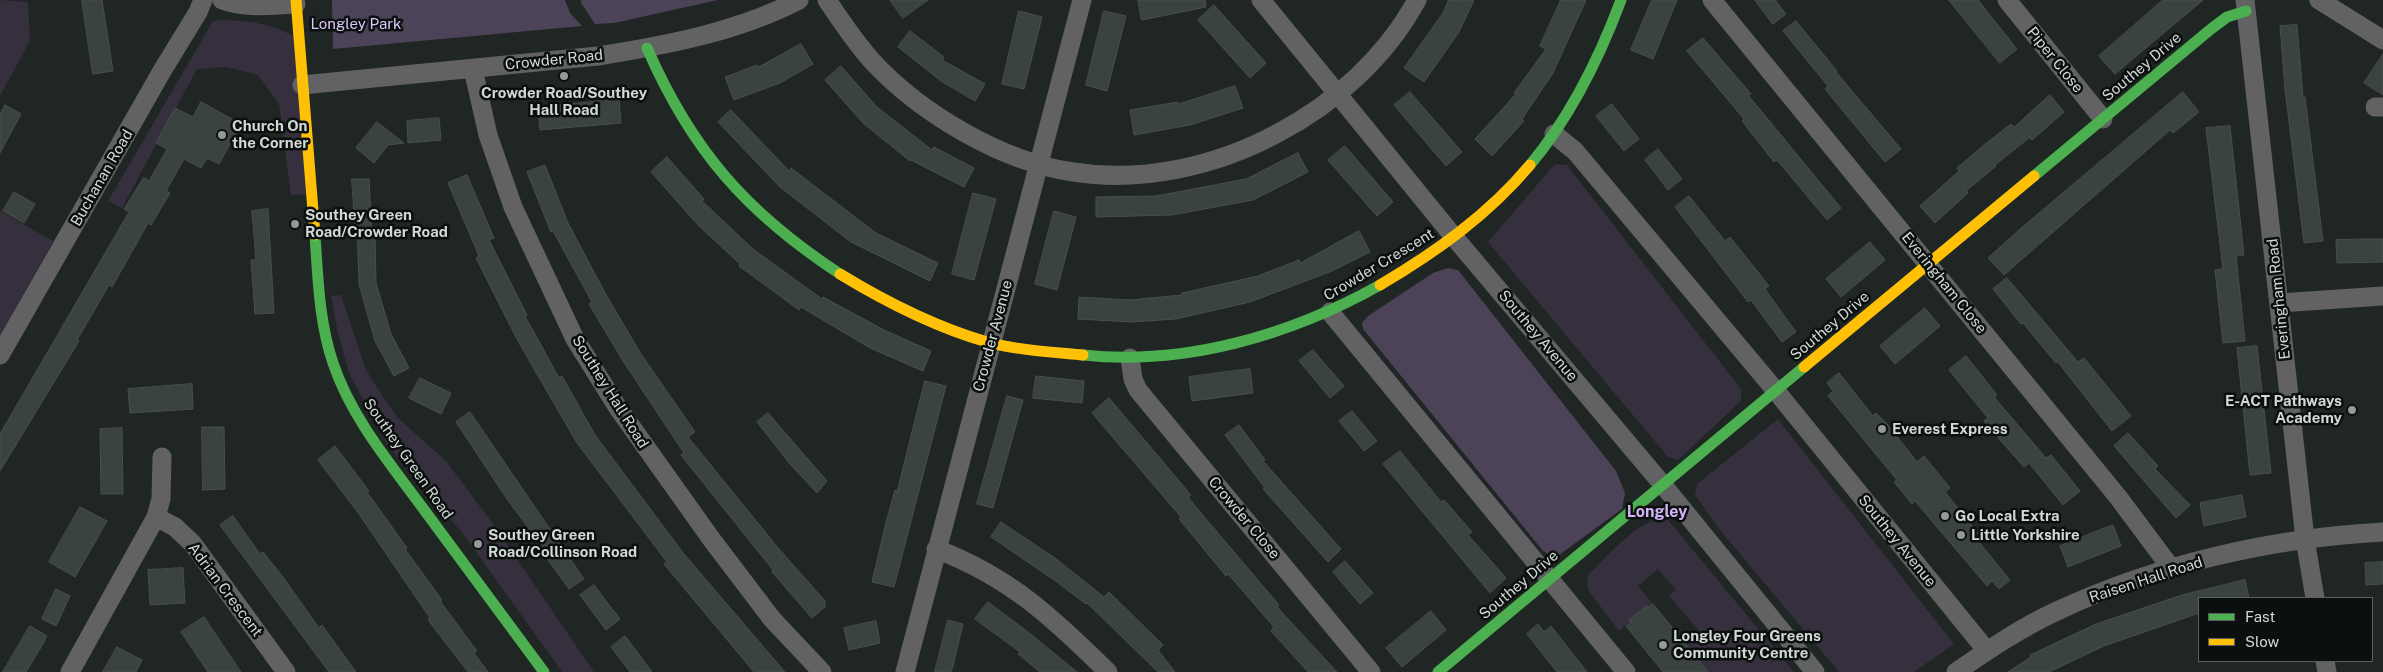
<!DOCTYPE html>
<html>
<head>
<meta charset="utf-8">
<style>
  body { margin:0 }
  #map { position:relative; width:2383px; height:672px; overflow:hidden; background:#1f2623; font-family:"Public Sans",sans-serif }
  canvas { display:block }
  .legend { position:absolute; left:2198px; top:597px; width:175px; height:65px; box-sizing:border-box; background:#0b100e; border:1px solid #5a605e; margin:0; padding:6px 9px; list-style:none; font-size:15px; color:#d1d9d6 }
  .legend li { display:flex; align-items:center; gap:10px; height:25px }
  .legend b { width:25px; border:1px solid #5a605e }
</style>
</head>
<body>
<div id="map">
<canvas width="2383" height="672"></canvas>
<ul class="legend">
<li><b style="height:6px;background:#4caf50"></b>Fast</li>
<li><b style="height:6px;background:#ffc107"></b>Slow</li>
</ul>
</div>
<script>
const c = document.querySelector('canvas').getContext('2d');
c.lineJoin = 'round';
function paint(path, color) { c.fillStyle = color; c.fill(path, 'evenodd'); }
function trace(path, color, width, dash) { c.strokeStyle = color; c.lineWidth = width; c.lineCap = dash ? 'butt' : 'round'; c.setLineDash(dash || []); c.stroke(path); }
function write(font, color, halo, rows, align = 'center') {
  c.font = font + ' "Public Sans",sans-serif'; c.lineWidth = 5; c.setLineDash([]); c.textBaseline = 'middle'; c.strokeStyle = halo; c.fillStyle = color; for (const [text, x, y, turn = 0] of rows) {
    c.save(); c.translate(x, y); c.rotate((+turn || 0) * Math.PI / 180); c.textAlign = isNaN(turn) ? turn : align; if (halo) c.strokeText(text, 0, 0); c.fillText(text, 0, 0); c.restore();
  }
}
paint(new Path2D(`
  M0,0L28,2L30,41L0,96Z
  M222,20C252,21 272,23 299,39L310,194L291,195L279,104L258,75L226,67L197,69L122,208L108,201L213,21Z
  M1555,164L1567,165L1741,389V401L1678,460L1668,457L1488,242Z
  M0,211L53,241L0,336Z
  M341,295L366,370L383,397L398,418L446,461L491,521L594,672H562L461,531L436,505L387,444L349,373L338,334L331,296Z
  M1778,419L1954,644L1914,672H1839L1719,529L1695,495L1697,484Z
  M1658,519L1668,520L1794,672H1696L1680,637L1685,633L1691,638L1699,631L1669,596L1676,590L1658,569L1638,586L1653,604L1649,607L1647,606L1619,631L1588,590L1587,576C1605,559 1633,525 1658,519Z`), '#352f3e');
paint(new Path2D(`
  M332,0H565L570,13L582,26L333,49Z
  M583,0H718L614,23L595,24L580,1Z
  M1448,268L1458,270L1616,471L1625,493L1622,509L1555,558L1543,551L1363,329L1362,323L1368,316L1433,273Z`), '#4c4358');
const building = new Path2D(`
  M82,0H102L113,71L93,74Z
  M890,0H928L903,18Z
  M1138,0H1205L1206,7L1142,20Z
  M1449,0H1474L1459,32L1424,82L1404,68L1443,13Z
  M1561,0H1586L1553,73L1522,119L1524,121L1492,156L1475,139L1516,94L1514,93L1546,49L1540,46Z
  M1652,0H1677L1653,59L1631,50Z
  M1755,0H1775L1786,14L1773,24Z
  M1949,0H1978L2017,49L2000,63Z
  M2163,0H2203L2115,74L2099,56Z
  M1214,5L1266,63L1250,78L1198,20Z
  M1019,11L1042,17L1024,89L1002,84Z
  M1104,11L1126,16L1107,91L1086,85Z
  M1796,21L1837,71L1836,72L1901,149L1885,162L1825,89L1828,86L1783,31Z
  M2297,25L2303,97H2305L2323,241L2304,243L2285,89L2280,26Z
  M910,31L944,57L942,60L985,84L975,101L941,81L898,47Z
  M1703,38L1751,94L1748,95L1841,208L1827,220L1777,160L1774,162L1742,121L1744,119L1687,51Z
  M801,44L813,64L780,83L734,100L725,77L757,65L758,67Z
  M2383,54V95L2364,83Z
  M841,66L877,107L932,150L934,147L974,168L964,187L911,160L910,161L863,123L825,80Z
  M1235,86L1243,108L1190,125L1134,135L1130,110L1178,102V104Z
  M1410,92L1462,152L1446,166L1394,105Z
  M2183,92L2199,112L2173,133L2170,130L2004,275L1988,258L2019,230Z
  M2050,95L2064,112L2032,140L2030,137L1995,165L1996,166L1966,191L1968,193L1935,223L1920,206L1959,171L1957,168L1985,144L2011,124L2014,127Z
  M619,99L621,123L540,130L538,108Z
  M201,102L241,124L219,164L207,158L201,168L184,159L166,191L170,193L151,225L148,223L112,287L109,285L77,340L79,341L0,471V434L129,212L124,209L144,177L149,181L167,149L156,143L175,108L193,117Z
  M1612,104L1639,139L1624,151L1596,116Z
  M5,105L21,114L0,153V115Z
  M731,110L789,171L791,168L876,233L938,263L930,281L851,242L780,187L718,122Z
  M439,118L441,140L408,143L407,121Z
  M377,122L404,143L388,145L374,163L356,148Z
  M2230,126L2244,255L2236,256L2245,341L2223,343L2215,270L2223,269L2206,128Z
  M1345,146L1393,202L1377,216L1328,160Z
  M1658,149L1682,179L1668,190L1645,160Z
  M1298,153L1308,172L1253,200L1172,215L1096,217V197L1156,196L1246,179Z
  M667,157L704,199L702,201L753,249L822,299L823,297L884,330L931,351L923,371L870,348L801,307L799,310L739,266L740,264L698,225L651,172Z
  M545,165L568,223L605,293L641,354L695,432L688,437L779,549L825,601V607L812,618L772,572L773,570L681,455L684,453L623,361L589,304L592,302L553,231L551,232L527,172Z
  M467,175L494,238L489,240L527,315L525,316L559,378L562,376L595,435L684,554L785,672H754L664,564L667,562L577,443L519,343L476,258L479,256L448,183Z
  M352,179H369L372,233H375L376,283L391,334L409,368L394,376L375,341L359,284L357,224H355Z
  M14,192L35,204L24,223L3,211Z
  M973,193L996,199L974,280L952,274Z
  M1689,196L1725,241L1730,237L1769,286L1765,289L1796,332L1782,342L1751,300L1748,302L1675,207Z
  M268,209L274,313L255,314L251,260H256L252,211Z
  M1054,211L1076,217L1057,290L1035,284Z
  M1359,231L1370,252L1332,271L1250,302L1176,319L1131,322L1078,319L1079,297L1129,300L1182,295V293L1258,276L1299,260L1300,263Z
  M2364,239H2383V262L2337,263L2336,240Z
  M1870,242L1885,260L1841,297L1826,279Z
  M2007,278L2078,362L2084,358L2131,416L2112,431L2057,361L2056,363L2023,323L2021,324L1993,289Z
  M1925,308L1940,326L1895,364L1880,346Z
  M2257,346L2271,473L2250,475L2237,348Z
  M1313,350L1344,386L1330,398L1299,361Z
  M1966,356L1997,395L1994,397L2046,458L2051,455L2080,491L2063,505L2029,463L2024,467L1994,433L1984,421L1988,418L1949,370Z
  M1250,369L1253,393L1192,401L1189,377Z
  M1839,373L1873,416L1876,413L1888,425L1917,462L1924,456L1950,488L1945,492L1978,533L1974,536L2010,580L1999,589L1992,581L1987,586L1915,501L1912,504L1894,482L1897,480L1828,396L1833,391L1827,383Z
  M1036,376L1084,381L1082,403L1033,398Z
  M420,378L451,393L441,414L409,398Z
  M925,381L946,386L894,587L872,582L886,522L895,490L897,491Z
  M192,384L193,409L130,413L128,389Z
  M1007,396L1023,400L993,508L977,504Z
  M1109,398L1191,495L1188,497L1206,519L1279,605L1277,607L1337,672H1308L1271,631L1274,627L1228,574L1226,576L1179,519L1181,517L1092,413Z
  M1352,411L1377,441L1364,451L1339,421Z
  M470,412L584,579L569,589L543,553L546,552L507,499L456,422Z
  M768,413L827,481L817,493L790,464L757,422Z
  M1239,425L1265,460L1263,461L1341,549L1328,562L1263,489L1265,488L1225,435Z
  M202,427H224L225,489L203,490Z
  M122,428L123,494H101L100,429Z
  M2128,433L2158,466L2155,469L2190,505L2176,518L2114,446Z
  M335,446L369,491L367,492L407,548L405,549L442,600L440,601L477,651L474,653L488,672H468L428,620L430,618L359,514L318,460Z
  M1400,451L1441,502L1444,500L1472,532L1468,535L1506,578L1490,593L1383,464Z
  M2242,495L2246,517L2204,526L2200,503Z
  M80,507L107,521L75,577L49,562Z
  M233,516L260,554L263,552L283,577L319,628L322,625L356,672H329L220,525Z
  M1001,522L1055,558L1104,597L1109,592L1163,645L1158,650L1175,672H1158L1087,603L1086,604L1057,582L991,537Z
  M2113,525L2121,546L2068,567L2060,546Z
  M1345,561L1373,593L1360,604L1333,572Z
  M2383,562V584L2366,585L2365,563Z
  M183,568L185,603L150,605L148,570Z
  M2245,580L2249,598H2199V613L2104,646L2049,672H2008L2031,657L2030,655L2096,624L2182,595Z
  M594,585L620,619L606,630L580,595Z
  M56,589L70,596L56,626L42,619Z
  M988,602L1028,632L1077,672H1040L1018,654L1020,652L975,619Z
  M1653,604L1680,637L1708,672H1663L1626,626L1631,622L1629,620L1647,606L1649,607Z
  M1431,611L1446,630L1402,667L1386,648Z
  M204,617L241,672H208L181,632Z
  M948,620L963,624L953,666L951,672H935Z
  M876,621L880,643L849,650L844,628Z
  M1538,624L1544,632L1551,626L1587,672H1557L1527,634Z
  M30,626L47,636L40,649L26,672H3Z
  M625,636L638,653L652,672H630L611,647Z
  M117,647L142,660L136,672H103Z`);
paint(building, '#3a433f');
trace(building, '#494f4c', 1);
trace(new Path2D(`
  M222,0C245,9 272,5 296,4
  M827,0C841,21 855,42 872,61C920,113 1002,162 1073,172C1143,183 1217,166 1278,133C1335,103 1386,57 1417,0
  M1261,0L1454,237L1663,485L1815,672
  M1712,0L2118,497L2171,568
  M2007,0L2103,119
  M2245,0L2305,539L2315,598
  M2319,0L2383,40
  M473,69L488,135L513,207L575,339L618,408L712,540L772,619L822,672
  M302,85L598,56C667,45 737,32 799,0
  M2375,107H2383
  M1554,134L1575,151L1776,391L1987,651
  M2279,303L2383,296
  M1330,312L1626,672
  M0,355L162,71L198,12L203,0
  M1130,358L1133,379L1138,390L1371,672
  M156,517L175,527L193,544L286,672
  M936,549C1010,577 1053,618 1108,672
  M2325,661L2327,672
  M70,672L156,517L161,499L162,457
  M905,672L1082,0
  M1956,672C1988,650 2022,627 2057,611C2157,564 2272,538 2383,532`), '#626264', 19);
trace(new Path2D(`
  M647,48C692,151 747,213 840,274
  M1530,165C1571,116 1599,59 1621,0
  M2034,176L2211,29L2227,17L2246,11
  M315,235C318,278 319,322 333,363C351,417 389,462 422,507C463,562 503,617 544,672
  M1083,355C1185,366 1291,335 1380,285
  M1438,672L1804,367`), '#4caf50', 11);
trace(new Path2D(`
  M296,0L315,235
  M840,274C886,302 935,327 987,342C1017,350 1052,352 1083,355
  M1380,285C1436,252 1488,215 1530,165
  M1804,367L2034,176`), '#ffc107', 11);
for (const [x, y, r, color] of [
  [564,76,5,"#939a97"],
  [222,135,5,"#939a97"],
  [295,224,5,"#939a97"],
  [2352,410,5,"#939a97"],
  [1882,429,5,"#939a97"],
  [1945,516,5,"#939a97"],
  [1961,535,5,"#939a97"],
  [478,544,5,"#939a97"],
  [1663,645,5,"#939a97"]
]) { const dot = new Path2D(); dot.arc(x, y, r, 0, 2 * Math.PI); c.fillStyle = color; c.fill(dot); trace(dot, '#0b100e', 2); }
write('15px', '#ddc7fa', '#0b100e', [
  ["Longley Park",356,24]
]);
write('15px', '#d1d9d6', '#0b100e', [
  ["Crowder Road",554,60,-6],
  ["Piper Close",2055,60,51],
  ["Southey Drive",2142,67,-40],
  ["Buchanan Road",102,178,-60],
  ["Crowder Crescent",1379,265,-31],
  ["Everingham Close",1944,283,51],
  ["Everingham Road",2279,299,-96],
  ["Southey Drive",1830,326,-40],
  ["Crowder Avenue",993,336,-75],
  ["Southey Avenue",1538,336,50],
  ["Southey Hall Road",610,392,58],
  ["Southey Green Road",408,459,55],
  ["Crowder Close",1244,518,50],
  ["Southey Avenue",1897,541,51],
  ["Raisen Hall Road",2146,580,-18],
  ["Southey Drive",1519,585,-40],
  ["Adrian Crescent",225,590,53]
]);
write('bold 15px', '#d1d9d6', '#0b100e', [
  ["Crowder Road/Southey",564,93,"center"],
  ["Hall Road",564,110,"center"],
  ["Church On",232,126],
  ["the Corner",232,143],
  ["Southey Green",305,215],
  ["Road/Crowder Road",305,232],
  ["E-ACT Pathways",2342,401,"right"],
  ["Academy",2342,418,"right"],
  ["Everest Express",1892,429],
  ["Go Local Extra",1955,516],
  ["Southey Green",488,535],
  ["Road/Collinson Road",488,552],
  ["Little Yorkshire",1971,535],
  ["Longley Four Greens",1673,636],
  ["Community Centre",1673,653]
], 'left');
write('bold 16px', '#d3b4f9', '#0b100e', [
  ["Longley",1657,512]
]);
</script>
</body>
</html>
